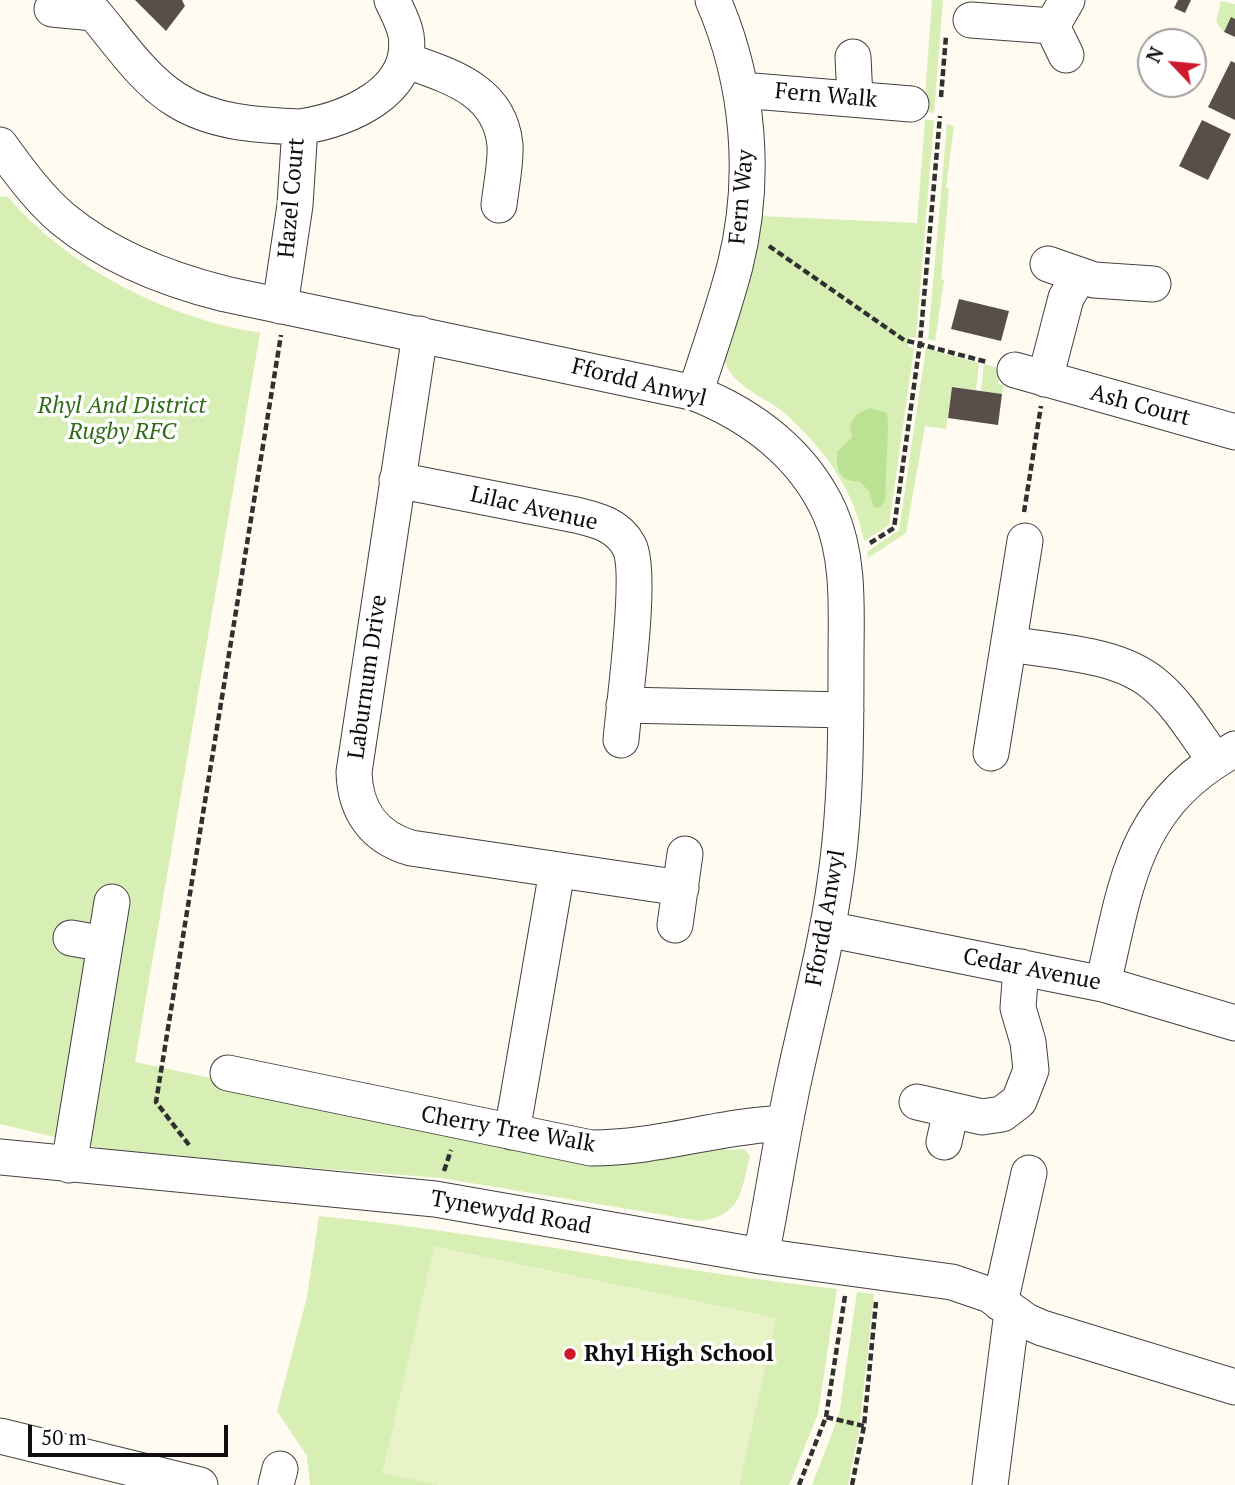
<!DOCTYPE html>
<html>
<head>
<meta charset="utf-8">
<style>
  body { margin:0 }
  #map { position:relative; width:1235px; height:1485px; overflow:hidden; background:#fffbf0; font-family:"PT Serif",serif }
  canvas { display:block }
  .north { position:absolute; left:1137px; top:28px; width:70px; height:70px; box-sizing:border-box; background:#fff; border:2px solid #9f9f9f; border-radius:50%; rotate:296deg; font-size:19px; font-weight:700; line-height:28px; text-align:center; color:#0e0e0e }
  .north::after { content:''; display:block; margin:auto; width:24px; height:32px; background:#cd182d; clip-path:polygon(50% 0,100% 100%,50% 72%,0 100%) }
  .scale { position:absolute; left:28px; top:1425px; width:200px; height:32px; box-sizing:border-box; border:4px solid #0e0e0e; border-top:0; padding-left:9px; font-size:21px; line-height:24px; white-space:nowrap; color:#0e0e0e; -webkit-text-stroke:5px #fff; paint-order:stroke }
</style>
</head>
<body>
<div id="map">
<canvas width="1235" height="1485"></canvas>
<div class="north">N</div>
<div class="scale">50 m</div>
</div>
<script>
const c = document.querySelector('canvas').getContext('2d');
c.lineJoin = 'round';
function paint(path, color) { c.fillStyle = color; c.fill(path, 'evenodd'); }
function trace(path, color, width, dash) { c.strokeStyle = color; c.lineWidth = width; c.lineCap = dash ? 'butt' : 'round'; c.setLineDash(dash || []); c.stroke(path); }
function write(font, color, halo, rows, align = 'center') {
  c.font = font + ' "PT Serif",serif'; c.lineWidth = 7; c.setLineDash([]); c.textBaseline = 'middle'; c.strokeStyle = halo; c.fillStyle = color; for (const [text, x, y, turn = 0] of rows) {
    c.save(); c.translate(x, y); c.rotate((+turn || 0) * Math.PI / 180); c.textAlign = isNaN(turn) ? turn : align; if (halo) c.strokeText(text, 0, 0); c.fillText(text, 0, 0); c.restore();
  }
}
paint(new Path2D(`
  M932,0H943L934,113L924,111Z
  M1221,1L1235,4V19L1231,18L1224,32L1216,22Z
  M925,120H934L916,338L909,337L908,347L914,348L889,525L864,541C855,490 821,444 782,411C762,395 731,386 724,359L760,216L917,223Z
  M947,124L954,126L946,188L949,189L941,279L944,280L935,341L928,339Z
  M7,196C70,269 166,318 260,333L135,1062L594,1159L724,1140L726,1150L745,1149L750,1157C740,1193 742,1215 700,1221L441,1178L121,1153L0,1124V197Z
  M926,348L979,363L976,390L952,387L946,429L925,426L906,533L868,558L867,552L899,530Z
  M984,364L1002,369L998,384L1004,385L1002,394L981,391Z
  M319,1216C493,1233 663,1270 837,1289L818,1414L789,1485H739L775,1318L435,1247L383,1472L441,1485H310L307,1456L277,1411L307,1297Z
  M857,1292L874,1294L859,1431L848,1485H812L839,1415Z`), '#d7eeb5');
paint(new Path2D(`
  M870,408L887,413L888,425L885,501L879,508L874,507L869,491L859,481C839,482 836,469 837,452L852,437L850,424L857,414Z`), '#bbe192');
paint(new Path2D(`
  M434,1247L776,1318L739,1485H441L383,1473Z`), '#e8f4c8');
paint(new Path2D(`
  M135,0H182L185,6L166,31Z
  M1178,0H1191L1185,13L1174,8Z
  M1231,17L1235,19V37L1224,32Z
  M1231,61L1235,63V120L1208,107Z
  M1202,120L1231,134L1208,180L1179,166Z
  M959,299L1009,311L1001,341L951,329Z
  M952,387L1002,394L998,425L948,418Z`), '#584e4a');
const minor = new Path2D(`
  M52,9L94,13C118,41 143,79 175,99C212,123 257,125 300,127L295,205L280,306
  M971,20L1052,26L1067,0
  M1052,26L1066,55
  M853,57L855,98
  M405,60C450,76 500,90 505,145C506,164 501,186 499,205
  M741,90L911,104
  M300,127C345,120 415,93 406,35C404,23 397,11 392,0
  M0,145C18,170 39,199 63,219C109,257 169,280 225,294L695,393C753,416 804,455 830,513C850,559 846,611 846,660C846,733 846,809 835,882C826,948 808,1013 794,1079C781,1138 773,1197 761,1256
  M1048,264L1094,280L1153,284
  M420,334L354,772C355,810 373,837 411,848L681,888
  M1015,370L1235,432
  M1045,379L1066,298L1079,276
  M695,393C709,351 724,308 735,266C757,178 749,83 713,0
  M397,480L576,515C597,520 618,525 629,546C643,572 624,703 621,740
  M1010,644C1055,652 1117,653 1154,684C1178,703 1196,735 1215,760
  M624,705L846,710
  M991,753L1025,541
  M675,925L685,854
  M827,929L1103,984L1235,1023
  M71,938L105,944
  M1103,984C1127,881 1133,805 1235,749
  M228,1073L591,1148C657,1148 719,1126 785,1123
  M917,1102L982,1117L1002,1114L1019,1101L1031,1070L1028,1042L1018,1008L1021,967
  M512,1132L557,871
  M944,1142L951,1111
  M0,1157L435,1199L761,1256L952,1282L990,1295L1026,1321L1042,1328L1235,1387
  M69,1165L112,902
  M1000,1303L1029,1173
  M0,1436L200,1485
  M276,1485L280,1469
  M990,1485L1012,1312`);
trace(minor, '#414141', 37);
trace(new Path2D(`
  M941,97L946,36
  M769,246L904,340L987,362
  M1024,512L1041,406
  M870,543L894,528L920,343L940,116
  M189,1145L156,1102L281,335
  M444,1171L451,1150
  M826,1417L845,1296
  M799,1485L826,1417L864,1426
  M852,1485L864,1426L876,1302`), '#303030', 4.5, [7, 3.5]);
trace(minor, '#fff', 35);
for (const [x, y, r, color] of [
  [570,1354,7,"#cd182d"]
]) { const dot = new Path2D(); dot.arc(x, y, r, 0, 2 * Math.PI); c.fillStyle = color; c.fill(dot); trace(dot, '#fff', 2.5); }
write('23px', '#0e0e0e', '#fff', [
  ["Fern Walk",826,96,5],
  ["Fern Way",742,197,-85],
  ["Hazel Court",292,198,-85],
  ["Ffordd Anwyl",639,383,14],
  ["Ash Court",1140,406,15],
  ["Lilac Avenue",534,509,13],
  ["Laburnum Drive",368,677,-82],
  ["Ffordd Anwyl",826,918,-80],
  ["Cedar Avenue",1032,970,11],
  ["Cherry Tree Walk",508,1130,10],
  ["Tynewydd Road",511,1213,10]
]);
write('italic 23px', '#2f6d17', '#fff', [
  ["Rhyl And District",122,406],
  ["Rugby RFC",122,432]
]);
write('bold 23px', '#0e0e0e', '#fff', [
  ["Rhyl High School",584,1354]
], 'left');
</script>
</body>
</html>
